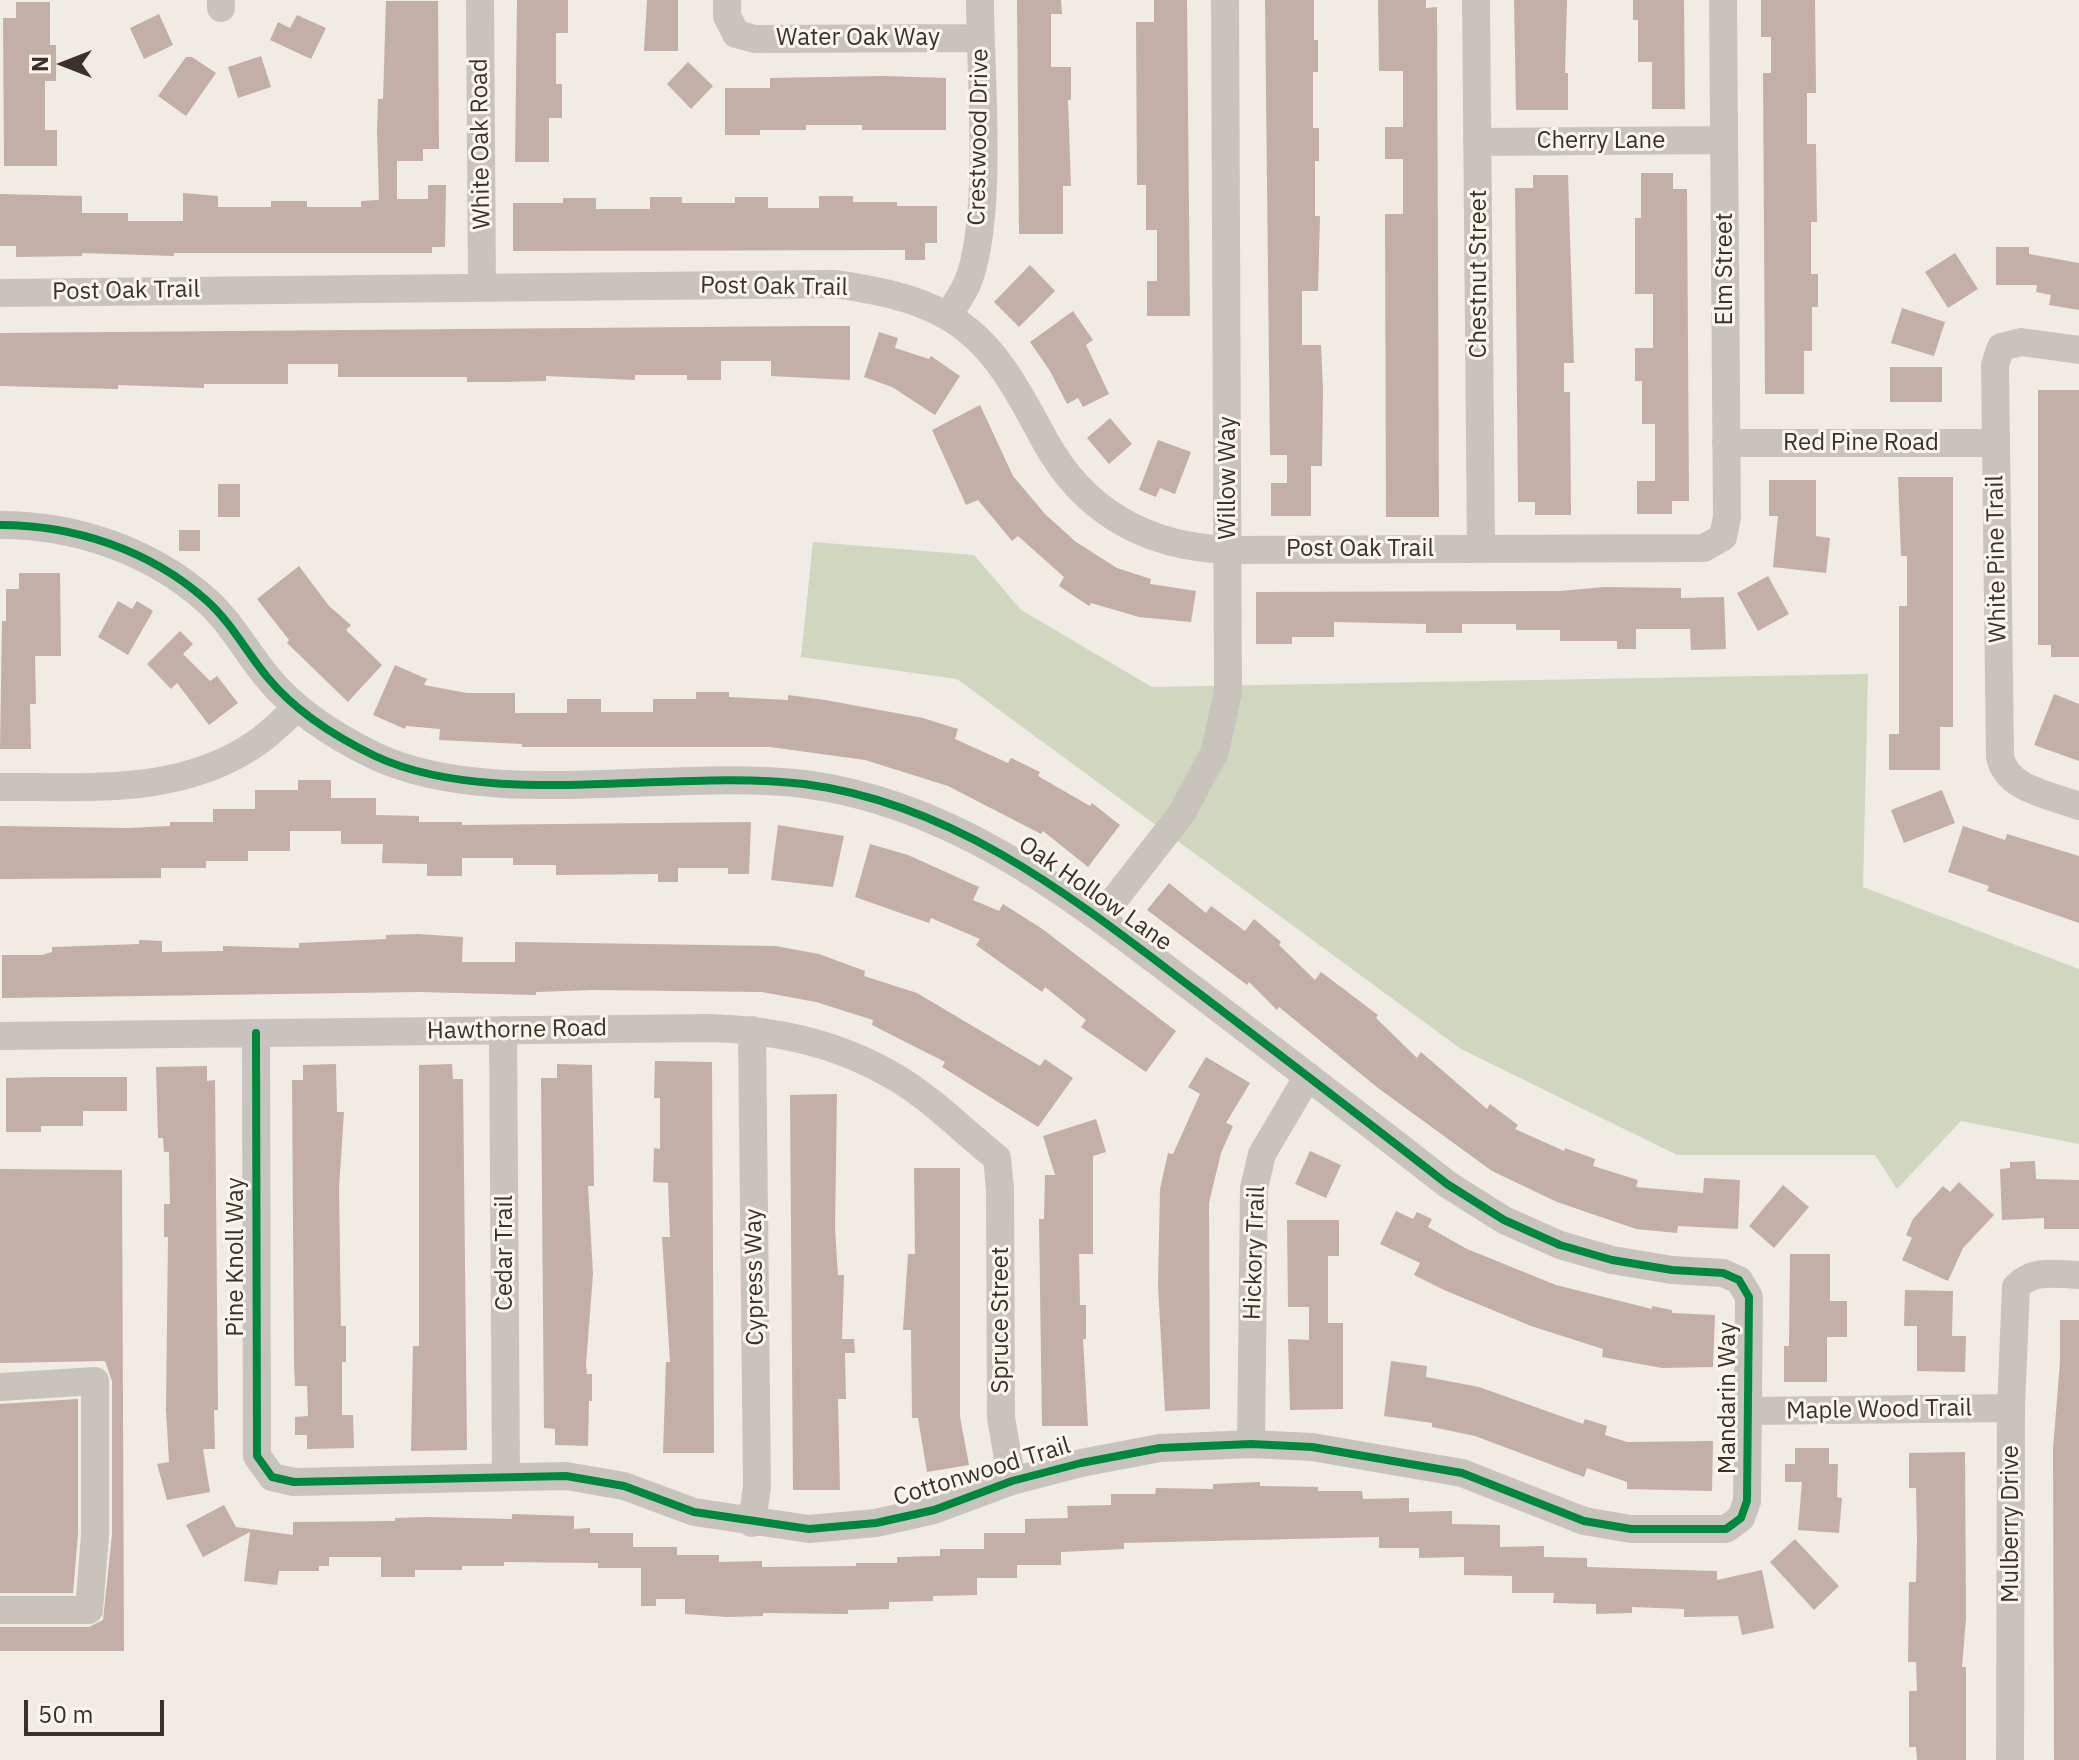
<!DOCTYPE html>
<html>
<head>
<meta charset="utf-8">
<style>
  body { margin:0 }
  #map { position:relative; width:2079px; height:1760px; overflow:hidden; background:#f0ebe5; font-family:"IBM Plex Sans",sans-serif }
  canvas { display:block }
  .north { position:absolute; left:24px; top:24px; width:80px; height:80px; -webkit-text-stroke:6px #fbf5ee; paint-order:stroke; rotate:270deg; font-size:22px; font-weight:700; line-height:32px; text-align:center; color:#3b302b }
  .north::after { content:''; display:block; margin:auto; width:28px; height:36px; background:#3b302b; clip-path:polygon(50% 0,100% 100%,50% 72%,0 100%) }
  .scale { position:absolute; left:24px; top:1700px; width:140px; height:36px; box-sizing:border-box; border:4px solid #3b302b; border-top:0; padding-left:10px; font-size:24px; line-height:28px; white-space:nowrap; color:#3b302b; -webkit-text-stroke:6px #fbf5ee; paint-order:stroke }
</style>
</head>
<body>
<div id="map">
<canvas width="2079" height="1760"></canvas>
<div class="north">N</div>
<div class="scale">50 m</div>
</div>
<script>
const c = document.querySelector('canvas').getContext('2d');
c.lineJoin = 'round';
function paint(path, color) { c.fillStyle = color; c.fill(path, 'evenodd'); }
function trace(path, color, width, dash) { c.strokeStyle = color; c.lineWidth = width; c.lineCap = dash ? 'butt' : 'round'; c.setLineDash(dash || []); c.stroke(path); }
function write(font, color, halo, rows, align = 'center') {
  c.font = font + ' "IBM Plex Sans",sans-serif'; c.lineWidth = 6; c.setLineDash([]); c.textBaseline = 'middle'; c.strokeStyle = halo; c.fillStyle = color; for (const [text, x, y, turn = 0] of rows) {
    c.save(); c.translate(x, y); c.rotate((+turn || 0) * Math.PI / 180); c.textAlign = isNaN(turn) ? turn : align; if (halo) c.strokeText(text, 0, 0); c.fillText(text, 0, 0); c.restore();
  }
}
paint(new Path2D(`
  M813,542L974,555L1021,610L1152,687L1868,674L1863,887L2079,969V1144L1961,1121L1897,1189L1875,1155H1677L1461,1049L957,679L801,657Z`), '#d1d6bf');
paint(new Path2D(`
  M517,0H568V33H556V84H562V118H549V162H515Z
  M647,0H678V51H644Z
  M1017,0H1061L1062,14H1051V67H1071V100H1068L1071,186H1063V234H1019Z
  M1154,0H1187L1190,316H1147V281H1157V230H1146V185H1137L1136,22H1154Z
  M1265,0H1314V40H1318V72H1313V128H1319V161H1315V216H1320L1318,291H1302V345H1321L1323,390L1322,466H1311V516H1271V483H1287V455H1270Z
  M1378,0H1426V8L1437,7L1439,517H1386L1385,214H1403V159H1385V127H1403V71H1379Z
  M1514,0H1567L1565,73H1568V110H1516Z
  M1633,0H1684L1685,109H1652V62H1638V20H1633Z
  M1761,0H1815L1816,93H1807V144H1816L1817,222H1811V274H1818V307H1812V351H1804V394H1765L1763,73H1771V37H1761Z
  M386,1H438L439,149H423V161H397V199H428V185H446L445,247H432V253H174V256L82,253V256L16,257V246H0V194L82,196V213H128V221H183V193L218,196V207H271V201H307V207H361V201L379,200L377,130L378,99H383Z
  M16,2H50V45H56V81H45V130H57V166H4L3,18H16Z
  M159,14L173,45L144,59L130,28Z
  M297,15L326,28L311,59L270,40L278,22L290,28Z
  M261,56L271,87L238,98L228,67Z
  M186,57H192L216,73L186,116L158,96Z
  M688,62L713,86L691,109L667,84Z
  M883,76L946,78V130H862V125H806V130H760V135H725V88H770V78Z
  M1641,173H1673V189H1687L1689,501H1672V514H1637V481H1655V424H1642V381H1635V348H1653V294H1635V218H1641Z
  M1533,175H1568L1574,363H1564V392H1570L1571,515H1535V502H1518L1515,188H1533Z
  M819,196H853V202H897V206H937V243H925V260H905V250L513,251V203H563V198H596V209H650V197H682V203H735V197H768V208H819Z
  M1996,247H2029V254L2079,263V310L2049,305L2051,295L2036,292L2037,285H1996Z
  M1955,253L1978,289L1948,308L1925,272Z
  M1030,265L1055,291L1019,327L994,302Z
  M1902,308L1945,322L1934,356L1891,343Z
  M1073,311L1093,340L1086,345L1109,394L1083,407L1078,398L1067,404L1050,371L1030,342Z
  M815,326H850V380L771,376V361H721V380H687V375H635V380L546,376V381L503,382H467V377H338V364H288V384H204V388L118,385V389L0,386V333Z
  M879,332L898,338L895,348L929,359L931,356L960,376L935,415L892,387L864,377Z
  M1890,367H1942V402H1890Z
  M2038,390H2079V657H2051V645H2038Z
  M980,405L1013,476L1045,514L1076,542L1117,568L1151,579L1150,584L1196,591L1191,622L1139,617L1091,603L1089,606L1059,586L1064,577L1018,536L1012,541L978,500L966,505L932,430Z
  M1110,418L1132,444L1109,464L1087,438Z
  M1158,440L1191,452L1175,494L1160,488L1156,497L1139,490Z
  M1898,477H1953V727H1940V770H1889V734H1899V606H1907V556H1901Z
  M1769,480H1816V536L1830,538L1826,573L1773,567L1778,516H1769Z
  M218,484H240V517H218Z
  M179,530H200V551H179Z
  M299,566L329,606L351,625L346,630L382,665L348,702L287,643L289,640L257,599Z
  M19,573H60L61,656H35L36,704H30L31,749H0L2,621H6V589H19Z
  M1768,576L1789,614L1758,631L1737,593Z
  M1604,587L1681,588V598L1724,597L1726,649L1691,650L1690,629H1636V649H1617V641H1560V630H1516V624H1462V633H1426V624L1334,622V637H1292V644H1256V592L1560,591Z
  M118,601L132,609L137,601L153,611L128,655L98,637Z
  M180,631L193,644L183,654L210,681L217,676L238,703L209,725L177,683L171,689L147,664Z
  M395,665L427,679L424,685L467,693H515V713H567V699H601V712H653V699H696V692H729V697L788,700V695L825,700L923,718L958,729L955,739L1008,763L1011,758L1040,772L1038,776L1090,806L1092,803L1120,825L1088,867L1043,831L1041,834L948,786L865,760L770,747H522V744L439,740L440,729L406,726L405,729L373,715Z
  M2054,694L2079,704V761L2034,745Z
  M298,780H331V798H376V815L419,816V822H462V825L751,822L749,874H728V868H678V882H658V874L556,875V865H513V858H462V876H427V864L382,863L383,844H341V831H290V851H248V861H206V868H161V878L0,879V826L129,828L170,826V822H213V809H255V790H298Z
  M1942,790L1955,823L1904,843L1891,810Z
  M778,825L844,836L833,887L771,880Z
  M1963,826L2005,840L2007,834L2079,856V923L1987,891L1989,886L1948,872Z
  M870,844L908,855L979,887L973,900L999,911L1003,904L1041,928L1176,1031L1146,1072L1081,1027L1086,1020L1045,987L1042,992L976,945L980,939L931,918L929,923L855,897Z
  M1169,883L1206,913L1211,906L1245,931L1254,919L1281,942L1279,945L1315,980L1321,972L1378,1015L1376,1018L1417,1058L1421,1052L1487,1109L1490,1104L1518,1125L1515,1129L1564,1151L1565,1148L1595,1159L1593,1166L1638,1180L1636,1187L1703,1193L1704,1178L1740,1180L1738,1229L1678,1226L1677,1233L1636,1229L1557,1202L1492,1171L1378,1088L1279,1007L1277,1010L1249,982L1247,985L1147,910Z
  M418,934L463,937L462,962H515V942L775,946L819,954L865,971L864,976L917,993L1040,1066L1045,1059L1073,1078L1038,1127L942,1067L945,1062L872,1025L873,1020L816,1002L762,992L592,990L536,992V995L419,992L2,998V955H42L52,952V947L139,944V940L162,941V952L223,951V946L299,948V943L386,939V935Z
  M1206,1057L1250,1083L1226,1123L1233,1126L1221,1153L1209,1203L1210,1409L1165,1411L1158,1286L1160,1189L1168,1153L1173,1154L1200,1094L1188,1087Z
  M655,1061L712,1062L714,1453H663L666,1362H670L662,1237H670L668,1183L653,1182L654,1148L660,1149V1098H654Z
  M336,1064L337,1112H344L339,1188L341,1326H346V1362H342V1415H353L354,1448L307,1449V1435H295V1417L308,1416L307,1386H295L294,1362L292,1080H303V1065Z
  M452,1064L453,1079H463L467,1450L411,1451L413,1346H419V1065Z
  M557,1064L592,1065L594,1186H588L593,1274L586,1364L587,1374H592V1401H589L588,1446L555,1445V1429L544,1428L541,1078H557Z
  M207,1066V1081L215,1080L218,1410H214L215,1449H203L210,1492L167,1500L157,1464L169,1462L166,1410L168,1237H164V1204H170L169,1152H164L163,1138H158L156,1067Z
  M49,1077H127V1111H83V1126H41V1132H6V1078Z
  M837,1094L835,1228L838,1275H844L842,1339H854L855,1353H845L846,1399H838L840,1490H793L790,1095Z
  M1096,1119L1106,1152L1093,1156V1254H1079L1080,1305H1086V1339H1083L1088,1426H1042L1039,1219H1044L1045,1175H1055L1043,1136Z
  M1310,1151L1341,1165L1326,1198L1295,1184Z
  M2035,1161L2036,1179L2079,1180V1229H2044V1218L2002,1220L2000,1169L2010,1168V1162Z
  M914,1168H960V1417L969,1465L927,1472L918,1418H912L911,1330H903L908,1254H915Z
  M0,1169L122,1170L124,1651H0V1627H89L103,1620L112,1535V1381L105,1361L0,1363Z
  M1959,1182L1994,1215L1963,1248L1948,1281L1902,1260L1912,1238L1906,1235L1913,1219L1943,1186L1950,1192Z
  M1783,1185L1809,1207L1774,1248L1749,1226Z
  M1396,1211L1413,1219L1417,1212L1432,1219L1428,1227L1467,1249L1556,1285L1652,1309V1306L1672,1310V1313L1715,1315L1713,1367L1662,1368L1602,1357L1603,1349L1531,1326L1444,1290L1414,1275L1420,1263L1380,1244Z
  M1287,1220H1339V1256H1328V1323H1343V1409L1290,1410L1288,1339L1309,1340V1307H1288Z
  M1790,1254H1830V1301H1847V1337H1827V1382H1784V1346H1789Z
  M1905,1290L1953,1291L1952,1336H1966L1965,1372L1917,1371V1326H1904Z
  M2060,1320H2079V1760H2054L2053,1449L2060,1362Z
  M1391,1361L1427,1366L1426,1377L1479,1387L1583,1424L1585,1419L1607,1426L1605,1435L1627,1442L1713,1441L1712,1491L1627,1489V1482L1587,1468L1584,1477L1475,1436L1432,1427V1423L1384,1416Z
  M78,1399V1534L73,1593H0V1404Z
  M1795,1448H1829V1464H1838L1837,1497L1842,1498L1839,1533L1798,1530L1802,1482H1785V1464H1795Z
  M1965,1452L1966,1618L1962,1667H1966V1760H1917L1916,1747H1909V1691H1917L1916,1662H1908L1909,1582H1916L1917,1540L1916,1488H1909V1453Z
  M1260,1482V1486L1318,1487V1491H1362L1363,1499L1409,1498V1512L1452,1511V1524L1500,1525V1547L1544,1546V1557L1587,1558V1567L1717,1571V1580L1762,1570L1774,1628L1742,1635L1738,1616L1684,1617V1609L1632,1607V1613L1596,1614V1604L1553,1603L1554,1593H1512V1576L1464,1575V1557L1419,1558V1548H1379V1537L1124,1543V1549L1061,1552V1565H1017V1578H977V1595L933,1596V1601L889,1602V1609L848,1610V1614L763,1613V1616L727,1617L685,1614V1599H656V1606H641V1568H598V1563L504,1562V1566H462V1570H415V1577H381V1557H329V1566H319V1571H279L277,1585L244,1581L250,1532L203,1557L186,1525L224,1505L236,1527L293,1535V1522L395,1521V1518L426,1517L512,1519V1514L574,1516V1529L590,1528V1533H633V1547H677V1555H719V1562L762,1561V1567L856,1566V1563H897V1557L940,1556V1549H984V1533H1025V1519L1068,1518L1067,1506L1111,1505V1494H1155L1156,1488L1213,1489V1484Z
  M1795,1539L1839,1586L1814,1610L1770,1562Z`), '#c3afa7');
trace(new Path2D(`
  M221,0V8
  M480,0L482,288
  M727,0V16L736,34L755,39L980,38
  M1476,0L1481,549
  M1477,142L1724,140
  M0,293L835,284C873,290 912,296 947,316C995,343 1019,393 1044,439C1084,513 1148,547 1229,550L1704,548L1723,537L1727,517L1723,0
  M948,316C954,306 962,295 967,284C994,220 980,73 980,0
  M2079,350L2021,342L2001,347L1995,365L2000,757C2007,790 2051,795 2079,806
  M1726,443H1996
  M0,525C74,525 150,550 206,600C231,622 247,653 268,678C296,712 336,737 375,756C492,811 675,768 804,784C958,804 1077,901 1196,991C1280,1055 1364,1119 1447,1184L1504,1220L1560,1245L1612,1260L1672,1270L1723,1273L1739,1280L1749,1297L1747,1501L1741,1518L1726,1529H1631L1584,1521L1462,1473L1312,1447L1251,1444L1160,1448L1081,1463L1012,1481L934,1510L876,1523L809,1529L694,1512L624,1486L566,1476L294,1482L272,1477L257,1456L256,1033
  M0,787C87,786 179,796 255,744C270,734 283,720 297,708
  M1100,918L1182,813L1215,751L1228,692L1225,0
  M503,1030L506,1476
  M752,1030L757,1486L752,1523
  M0,1036L711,1028C777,1030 837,1043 895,1077C931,1098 964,1132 997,1158L1000,1189L1001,1418L1012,1481
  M0,1387L95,1381V1535L89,1610H0
  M1748,1411L2011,1408
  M1251,1444L1254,1188L1262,1154L1308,1076
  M2010,1760L2011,1408L2016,1287C2033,1269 2056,1274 2079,1275`), '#c9c3be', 28);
trace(new Path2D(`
  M0,525C74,525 150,550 206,600C231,622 247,653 268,678C296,712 336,737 375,756C492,811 675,768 804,784C958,804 1077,901 1196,991C1280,1055 1364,1119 1447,1184L1504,1220L1560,1245L1612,1260L1672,1270L1723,1273L1739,1280L1749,1297L1747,1501L1741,1518L1726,1529H1631L1584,1521L1462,1473L1312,1447L1251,1444L1160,1448L1081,1463L1012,1481L934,1510L876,1523L809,1529L694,1512L624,1486L566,1476L294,1482L272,1477L257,1456L256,1033`), '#00873e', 8);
write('24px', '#3b302b', '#fbf5ee', [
  ["Water Oak Way",858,38],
  ["Crestwood Drive",979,137,-89],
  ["Cherry Lane",1601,141],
  ["White Oak Road",481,144,-91],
  ["Elm Street",1725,269,-90],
  ["Chestnut Street",1479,274,-90],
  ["Post Oak Trail",774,287,1],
  ["Post Oak Trail",126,291,-1],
  ["Red Pine Road",1861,443],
  ["Willow Way",1228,478,-90],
  ["Post Oak Trail",1360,549],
  ["White Pine Trail",1997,559,-91],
  ["Oak Hollow Lane",1095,894,35],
  ["Hawthorne Road",517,1030,-1],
  ["Cedar Trail",505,1253,-90],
  ["Hickory Trail",1255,1253,-88],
  ["Pine Knoll Way",236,1257,-90],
  ["Cypress Way",755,1277,-91],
  ["Spruce Street",1001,1320,-90],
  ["Mandarin Way",1728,1398,-90],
  ["Maple Wood Trail",1879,1410,-1],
  ["Cottonwood Trail",982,1472,-17],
  ["Mulberry Drive",2011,1524,-90]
]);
</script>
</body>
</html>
